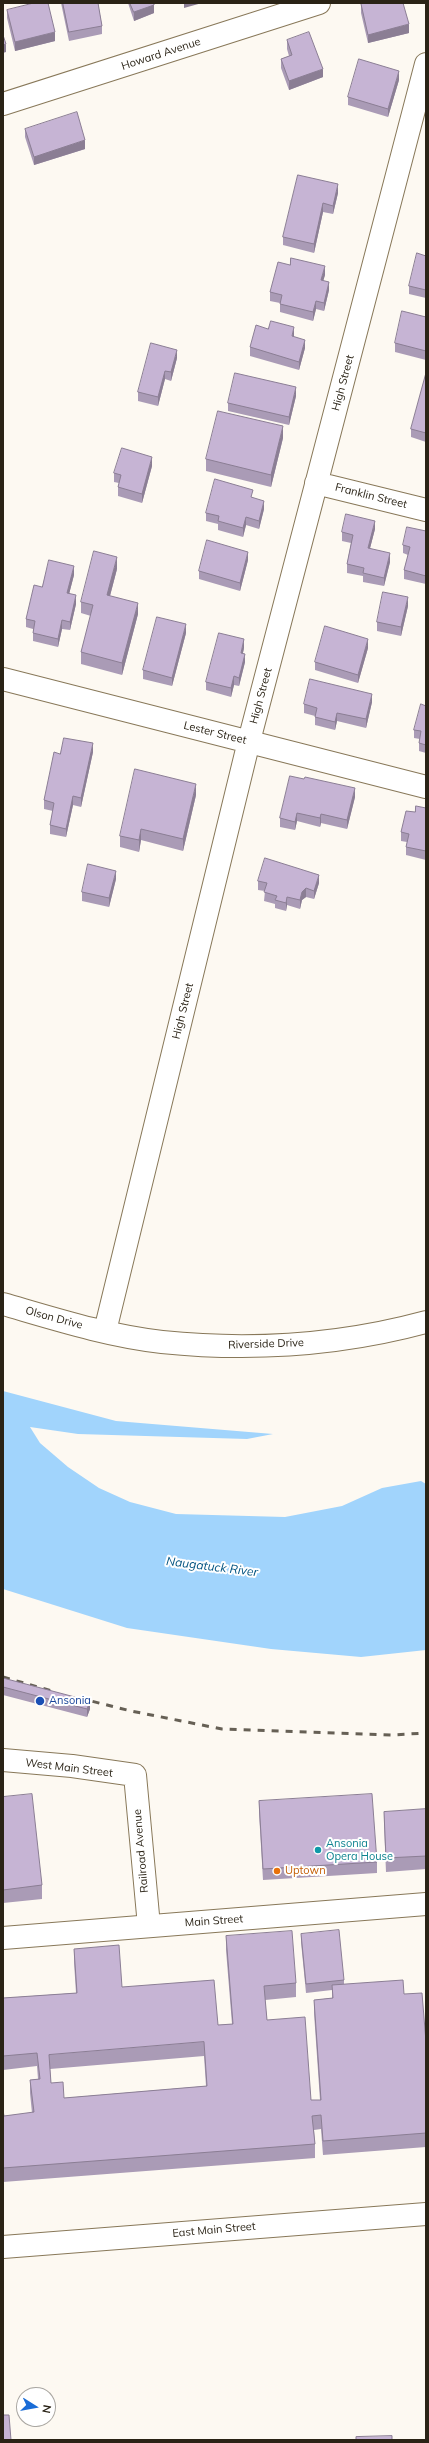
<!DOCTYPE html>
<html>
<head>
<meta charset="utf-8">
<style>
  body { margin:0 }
  #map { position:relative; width:429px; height:2443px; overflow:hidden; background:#fdf9f2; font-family:Mulish,sans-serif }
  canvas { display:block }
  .frame { position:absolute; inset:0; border:4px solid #2a2316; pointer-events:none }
  .north { position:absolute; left:16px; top:2387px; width:40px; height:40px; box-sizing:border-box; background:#fff; border:1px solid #aaa7a2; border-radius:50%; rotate:101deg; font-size:11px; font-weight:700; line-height:16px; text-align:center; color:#2a2316 }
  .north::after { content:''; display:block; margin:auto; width:14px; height:18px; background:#1a6cd6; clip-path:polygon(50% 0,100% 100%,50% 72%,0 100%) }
</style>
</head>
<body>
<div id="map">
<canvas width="429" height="2443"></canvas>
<div class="frame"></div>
<div class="north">N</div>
</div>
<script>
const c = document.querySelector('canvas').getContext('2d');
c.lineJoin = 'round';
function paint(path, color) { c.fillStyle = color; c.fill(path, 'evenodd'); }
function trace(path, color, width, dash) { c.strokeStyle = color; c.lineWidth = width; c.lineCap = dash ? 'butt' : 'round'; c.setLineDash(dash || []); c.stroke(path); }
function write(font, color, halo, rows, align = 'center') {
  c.font = font + ' Mulish,sans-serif'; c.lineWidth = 4; c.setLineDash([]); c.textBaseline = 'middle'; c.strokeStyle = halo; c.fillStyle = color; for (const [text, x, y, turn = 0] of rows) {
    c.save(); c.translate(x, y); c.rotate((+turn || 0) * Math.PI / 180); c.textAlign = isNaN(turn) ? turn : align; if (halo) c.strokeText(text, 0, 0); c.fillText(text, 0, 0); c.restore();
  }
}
paint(new Path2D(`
  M3,1391L116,1421L273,1434L247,1439L78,1434L30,1427L40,1443L68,1467L99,1488L130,1502L176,1514L285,1517L342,1506L382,1488L421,1481L426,1484V1650L361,1657L271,1649L127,1628L3,1589Z`), '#a1d4fc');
const street = new Path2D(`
  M3,104L319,3
  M316,483L426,510
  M3,679L426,787
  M105,1331L249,741L426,64
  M3,1760L72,1766L135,1775L149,1926
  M3,2247L426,2214`);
const secondary = new Path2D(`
  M3,1304C55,1319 108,1336 162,1342C250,1351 341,1345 426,1322`);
const primary = new Path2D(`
  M3,1938L426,1904`);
trace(street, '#887859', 24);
trace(secondary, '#887859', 24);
trace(primary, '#887859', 24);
trace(street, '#fff', 22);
trace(secondary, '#fff', 22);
trace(primary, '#fff', 22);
trace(new Path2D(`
  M3,1677L52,1691
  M79,1698L131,1711L222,1729L391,1735L426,1733`), '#666055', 3, [7, 7]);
paint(new Path2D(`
  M61,3H98L102,26V34L69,41Z
  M128,3H154V13L134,21Z
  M361,4L409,33L368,43L361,13Z
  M7,10L55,41L15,51L7,18Z
  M287,40L323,77L289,90L281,68V59L289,56L287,49Z
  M399,80L388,117L348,105V97Z
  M25,129L85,149L34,165L25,137Z
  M298,175L338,193L333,214L323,212L314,253L283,245V237Z
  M426,256V298L409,294V286Z
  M325,275L323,280L329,290L324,311L316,309L313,321L280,312V303L270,301V292Z
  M426,317V360L395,352V343Z
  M294,336V337L305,348L299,370L250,356V347Z
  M177,358L171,381L165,379L158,406L138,401V392Z
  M426,373V442L411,437V429Z
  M296,396L289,425L228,411V403Z
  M283,438L271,487L206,471V459Z
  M152,466L142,503L118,496V487L119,483L114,482V473Z
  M253,498L264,509L259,529L246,525L243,537L218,530V524L206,521V513Z
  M375,529L370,548L390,562L384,586L363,582V576L347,573V564L351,543L342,541V532Z
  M426,531V584L404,579V570L408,555L403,553V545Z
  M248,560L240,591L199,579V571Z
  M117,569L110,596L138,614L122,675L81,664V652L91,616L81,613V602Z
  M74,575L69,594L76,604L70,630L62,629L58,647L33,641V629L26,627V619L42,587Z
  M408,606L401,636L377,631V622Z
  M186,633L172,686L143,679V670Z
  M244,648L243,653L245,662L239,686L234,685L231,697L206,690V682Z
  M368,648L358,683L315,670V662Z
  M372,702L366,728L337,721L335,730L315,725V716L304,713V704Z
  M426,706V753L419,751V743L420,739L414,738V730Z
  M93,752L81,807L73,805L66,837L50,834V825L53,811L44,809V800L60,754Z
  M290,776L355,797L347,829L321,823L320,827L297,821L295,830L280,827V818Z
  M196,795L183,851L141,840L139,852L120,847V836Z
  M426,808V860L406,855V847L407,842L401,841V832L415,812Z
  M116,879L109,907L82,901V892Z
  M258,881L319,883L314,899L306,897L302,900L300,909L287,905L286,911L275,908V904L264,901L265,891L258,890Z
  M3,1678L90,1709L87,1717L3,1695Z
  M3,1797L42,1885V1899L3,1903Z
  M259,1801L377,1862V1873L263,1880L259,1813Z
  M426,1809V1869L386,1872L384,1825V1812Z
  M301,1934L344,1980V1984L404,1994L426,2042V2147L323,2155L321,2129L314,2130L315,2144V2158L3,2182V2110L4,2116L32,2113L30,2093V2080L38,2079L37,2066L3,2070V1998L76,1993L74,1962V1949L122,1987L218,2025L232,2024L226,1950V1936L296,1983V1997L265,2000L267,2020L311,2100H320L314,2013V2000L332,1998V1990L306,1993L301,1942ZM204,2056L206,2086L64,2098L51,2083L50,2069Z`), '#aa9bb6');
paint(new Path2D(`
  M184,3H202L184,8Z
  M154,5V13L134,21V12Z
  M409,24V33L368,43V35Z
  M55,32V41L15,51V42Z
  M6,44V52L3,53V45Z
  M323,69V77L289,90V81Z
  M399,71V80L388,117V109Z
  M85,140V149L34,165V157Z
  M338,184V193L333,214V206Z
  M323,203V212L314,253V244Z
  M325,266V275L321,289V280Z
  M329,282V290L324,311V303Z
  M316,301V309L313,321V312Z
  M294,327V336L292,345V336Z
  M305,340V348L299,370V362Z
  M177,350V358L171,381V372Z
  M165,371V379L158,406V397Z
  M296,387V396L289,425V417Z
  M283,426V438L271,487V475Z
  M152,457V466L142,503V494Z
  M264,501V509L259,529V521Z
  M246,517V525L243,537V528Z
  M375,521V529L368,556V548Z
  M248,552V560L240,591V583Z
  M390,553V562L384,586V578Z
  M117,557V569L107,607V595Z
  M74,566V575L67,602V593Z
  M76,595V604L70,630V622Z
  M408,597V606L401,636V627Z
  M138,603V614L122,675V663Z
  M62,620V629L58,647V639Z
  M186,624V633L172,686V678Z
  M244,639V648L241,661V653Z
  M368,639V648L358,683V675Z
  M245,654V662L239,686V678Z
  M234,676V685L231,697V688Z
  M372,694V702L366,728V719Z
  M337,713V721L335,730V722Z
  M93,743V752L81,807V798Z
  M196,784V795L183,851V839Z
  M355,788V797L347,829V820Z
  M73,796V805L66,837V829Z
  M297,813V821L295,830V822Z
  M321,814V823L320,827V818Z
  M141,829V840L139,852V840Z
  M116,871V879L109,907V898Z
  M319,875V883L314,899V891Z
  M306,888V897L302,900L300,909V900L302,892Z
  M287,897V905L286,911V903Z
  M90,1701V1709L87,1717V1709Z`), '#8b7e94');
const building = new Path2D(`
  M34,3H48L55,32L15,42L7,10Z
  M63,3H98L102,26L69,32Z
  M130,3H154V5L134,12Z
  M366,3H403L409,24L368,35L361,4Z
  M309,32L323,69L289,81L281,59L292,55L287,40Z
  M3,35L6,44L3,45Z
  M359,59L399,71L388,109L348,97Z
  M77,112L85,140L34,157L25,129Z
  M298,175L338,184L333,206L323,203L314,244L283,237Z
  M417,253L426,256V290L409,286Z
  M291,258L325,266L321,280L329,282L324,303L316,301L313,312L280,304L282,295L270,292L278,262L290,265Z
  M402,311L426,317V351L395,343Z
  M271,321L294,327L292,336L305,340L299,362L250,347L256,325L268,329Z
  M151,343L177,350L171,372L165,371L158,397L138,392Z
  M235,373L296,387L289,417L228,403Z
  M426,373V433L411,429Z
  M218,411L283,426L271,475L206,459Z
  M122,448L152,457L142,494L118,487L121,475L114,473Z
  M215,479L253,490L251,497L264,501L259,521L246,517L243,528L218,521L219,516L206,513Z
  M346,514L375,521L368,548L390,553L384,578L363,573L364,568L347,564L353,535L342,532Z
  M407,527L426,531V576L404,570L410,547L403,545Z
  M207,540L248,552L240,583L199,571Z
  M94,551L117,557L107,595L138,603L122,663L81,652L93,605L81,602Z
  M49,560L74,566L67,593L76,595L70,622L62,620L58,639L33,633L35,621L26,619L34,585L42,587Z
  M383,592L408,597L401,627L377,622Z
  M157,617L186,624L172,678L143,670Z
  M325,626L368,639L358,675L315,662Z
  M219,633L244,639L241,653L245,654L239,678L234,676L231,688L206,682Z
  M310,679L372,694L366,719L337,713L335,722L315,717L317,708L304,704Z
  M421,704L426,706V745L419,743L421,731L414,730Z
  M64,738L93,743L81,798L73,796L66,829L50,825L54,803L44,800L54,752L60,754Z
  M135,769L196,784L183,839L141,829L139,840L120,836Z
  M290,776L304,779L305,777L355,788L347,820L321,814L320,818L297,813L295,822L280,818Z
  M416,806L426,808V851L406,847L409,834L401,832L406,811L415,812Z
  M265,858L319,875L314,891L306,888L302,892L300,900L287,897L286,903L275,900L277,896L264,892L267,883L258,881Z
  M88,864L116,871L109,898L82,892Z
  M3,1678L90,1701L87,1709L3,1687Z
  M32,1794L42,1885L3,1890V1797Z
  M372,1794L377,1862L263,1869L259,1801Z
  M426,1809V1856L386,1858L384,1812Z
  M339,1930L344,1980L306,1984L301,1934Z
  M292,1931L296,1983L264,1986L267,2020L305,2017L311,2100H321L314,2000L333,1998L332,1985L403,1980L404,1994L422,1993L426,2042V2133L323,2141L321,2115L312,2116L315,2144L3,2168V2110L4,2116L34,2112L30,2080L40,2079L37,2053L3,2056V1998L77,1993L74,1949L119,1945L122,1987L214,1980L218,2025L233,2024L226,1936ZM204,2042L207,2086L64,2098L63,2082L51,2083L49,2055Z
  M3,2415H9L11,2440H3Z
  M392,2436V2440H356V2437Z`);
paint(building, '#c6b4d4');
trace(building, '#8b7e94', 1);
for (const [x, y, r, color] of [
  [40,1701,5,"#1a4fb4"],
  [318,1850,4,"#0f9aa8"],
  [277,1871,4,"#e8710a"]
]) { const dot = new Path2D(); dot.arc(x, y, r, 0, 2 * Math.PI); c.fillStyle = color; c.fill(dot); trace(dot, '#fff', 1.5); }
write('11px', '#2a2316', '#fff', [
  ["Howard Avenue",161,54,-18],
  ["High Street",343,383,-75],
  ["Franklin Street",371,496,14],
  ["High Street",261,696,-75],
  ["Lester Street",215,733,14],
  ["High Street",183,1011,-76],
  ["Olson Drive",54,1318,15],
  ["Riverside Drive",266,1344,-2],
  ["West Main Street",69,1768,7],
  ["Railroad Avenue",141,1851,-95],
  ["Main Street",214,1921,-4],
  ["East Main Street",214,2230,-5]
]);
write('11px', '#164399', '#fff', [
  ["Ansonia",49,1701]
], 'left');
write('11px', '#0d838f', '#fff', [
  ["Ansonia",326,1844],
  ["Opera House",326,1857]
], 'left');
write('11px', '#c56008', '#fff', [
  ["Uptown",285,1871]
], 'left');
write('italic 12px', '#015380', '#fff', [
  ["Naugatuck River",212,1567,7]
]);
</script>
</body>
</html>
